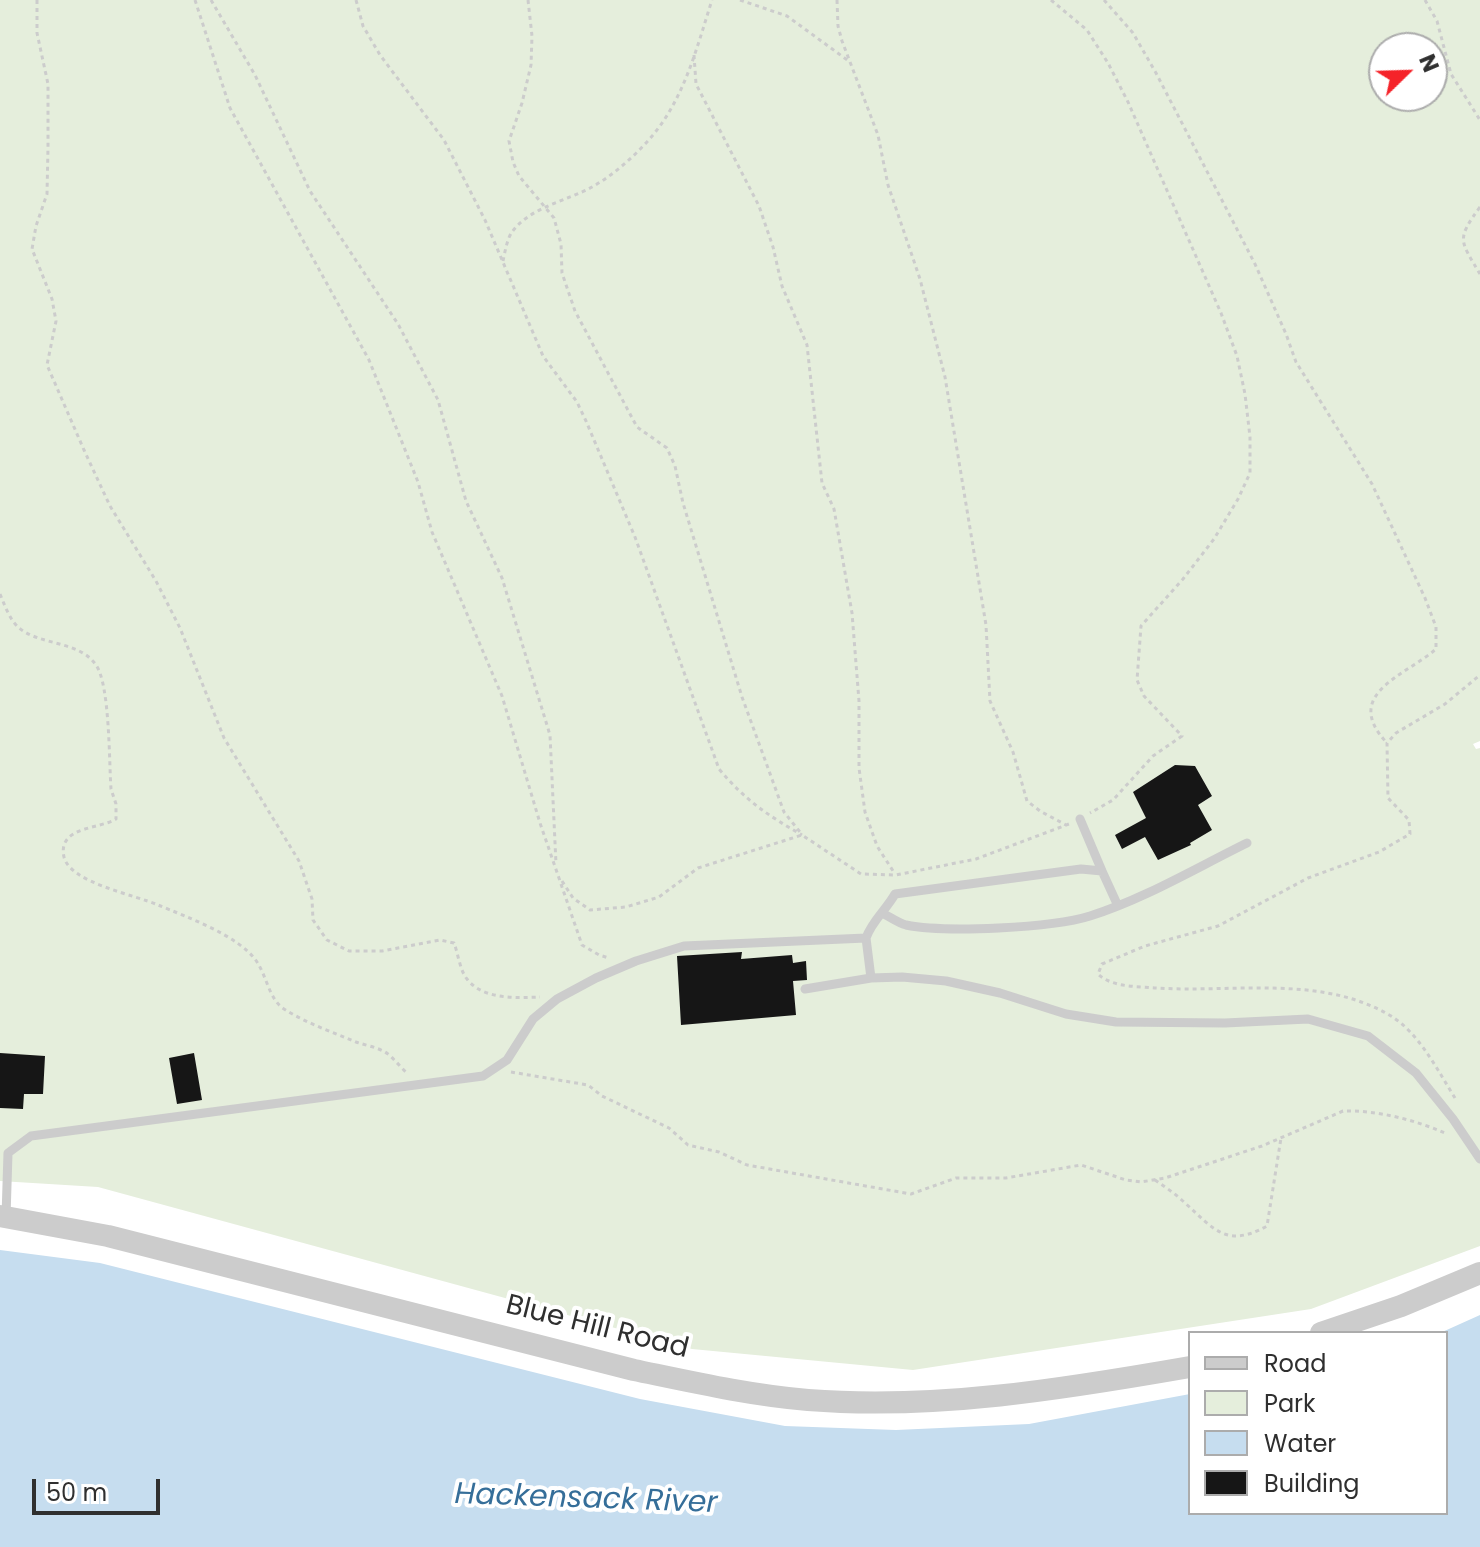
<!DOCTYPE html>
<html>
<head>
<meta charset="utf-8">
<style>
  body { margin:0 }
  #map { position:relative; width:1480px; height:1547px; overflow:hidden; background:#fff; font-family:Poppins,sans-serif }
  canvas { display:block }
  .legend { position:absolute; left:1188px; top:1331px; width:260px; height:184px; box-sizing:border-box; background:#fff; border:2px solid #acacac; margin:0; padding:10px 14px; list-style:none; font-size:24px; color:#2f2f2f }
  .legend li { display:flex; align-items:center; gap:16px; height:40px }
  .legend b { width:40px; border:2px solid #acacac }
  .north { position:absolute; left:1368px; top:32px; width:80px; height:80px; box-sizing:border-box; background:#fff; border:2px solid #acacac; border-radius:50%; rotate:67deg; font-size:22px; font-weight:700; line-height:32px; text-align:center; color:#2f2f2f }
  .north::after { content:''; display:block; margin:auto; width:28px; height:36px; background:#f52329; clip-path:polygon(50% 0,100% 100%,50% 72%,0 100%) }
  .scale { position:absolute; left:32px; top:1479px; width:128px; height:36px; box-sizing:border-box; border:4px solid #2f2f2f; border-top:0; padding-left:10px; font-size:24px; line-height:28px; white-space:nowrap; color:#2f2f2f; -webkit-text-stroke:6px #fff; paint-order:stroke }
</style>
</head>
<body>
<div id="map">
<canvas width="1480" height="1547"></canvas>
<ul class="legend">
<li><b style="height:10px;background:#ccc"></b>Road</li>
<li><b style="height:22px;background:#e5eedc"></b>Park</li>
<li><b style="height:22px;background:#c6ddef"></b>Water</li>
<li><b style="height:22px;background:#161616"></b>Building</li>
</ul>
<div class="north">N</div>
<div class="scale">50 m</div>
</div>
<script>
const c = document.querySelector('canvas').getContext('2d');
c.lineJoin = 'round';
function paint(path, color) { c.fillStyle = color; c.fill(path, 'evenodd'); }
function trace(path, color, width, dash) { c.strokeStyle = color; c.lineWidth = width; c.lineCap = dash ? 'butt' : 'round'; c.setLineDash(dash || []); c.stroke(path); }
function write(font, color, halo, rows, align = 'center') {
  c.font = font + ' Poppins,sans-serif'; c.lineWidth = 8; c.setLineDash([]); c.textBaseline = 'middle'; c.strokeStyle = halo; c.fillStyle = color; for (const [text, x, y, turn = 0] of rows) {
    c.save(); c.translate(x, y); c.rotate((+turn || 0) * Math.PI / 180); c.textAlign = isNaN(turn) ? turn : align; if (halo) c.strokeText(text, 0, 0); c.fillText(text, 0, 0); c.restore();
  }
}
paint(new Path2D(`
  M0,0H1480V741L1473,744L1476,749L1480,748V1246L1311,1309L913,1370L692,1349L98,1187L0,1181ZM1384,48H1432V96H1384Z`), '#e5eedc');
paint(new Path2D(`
  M0,1250L100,1263L640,1399L785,1426L896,1430L1029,1424L1190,1394V1513H1446V1333H1440L1480,1315V1547H0Z`), '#c6ddef');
paint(new Path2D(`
  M1175,765L1195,766L1212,796L1198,805L1212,830L1190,843L1191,845L1158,860L1145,837L1122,849L1115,835L1146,818L1133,792Z
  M742,952L741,959L792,955L793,963L806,961L807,980L793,981L796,1015L681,1025L677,956Z
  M0,1053L45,1056L43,1094H24L23,1109L0,1108Z
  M194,1053L202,1100L177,1104L169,1058Z`), '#161616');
trace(new Path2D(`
  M37,0V33L48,84V148L47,194L36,226L32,249L52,299L56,321L47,365L84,450L110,506L156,581L180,628L224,738L299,861L312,899L313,920L327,940L349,951H382L440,940L454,943C458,953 460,971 467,979C483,1000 517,998 540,997
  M195,0L230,108L369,360L418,482L432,532L502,696L540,823L582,945L599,955L609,958
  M211,0L255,75L310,191L398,324L438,400L466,501L502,578L550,735L556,864
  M356,0L363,26L380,55L444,140L485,220L543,356L577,402L586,421L635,537L719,769C745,800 767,815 802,835
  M528,0L532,36L531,65L522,103L509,141L513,162L519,176L554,218L561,244L562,273L575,311L607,371L637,427L667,448L675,466L683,503L742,697L784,812L800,832
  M740,0L787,16L850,62
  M837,0L838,26L842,41L878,135L888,185L920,279L945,377L986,625L990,701L1013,752L1027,801L1040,811L1066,825
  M1051,0L1087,30L1108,63L1128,102L1221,313L1237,356L1245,394L1250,437V473L1238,499L1214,539L1183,579L1141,626L1137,680L1144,696L1182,736L1153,756L1113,800L1090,813
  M1104,0L1133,33L1156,73L1255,264L1286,334L1296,362L1372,484L1425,598L1436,627V649C1405,676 1341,694 1387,743
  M1425,0L1437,21L1451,74L1480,120
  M694,55L696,84L759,206L773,247L782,286L807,345L822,483L834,509L852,613L859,701V768L865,812L877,846L895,874
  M1480,207C1456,240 1460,240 1480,274
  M503,261C505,252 507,239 512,232C530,207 567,201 592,187C615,174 636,155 653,135C685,96 697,47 712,0
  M0,594C5,606 9,618 18,627C39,646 79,640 96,665C110,685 109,762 111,789L116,804V819C101,829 57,826 64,857C70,883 136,895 158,905C187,917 240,936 257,962C267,977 269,999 284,1009C306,1023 332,1032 356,1042C365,1045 376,1047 385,1052C393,1057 400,1067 407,1073
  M562,881L573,898L590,910L626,907L659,897L698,868L802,835L861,874L896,875L976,859L1069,824
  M511,1072L588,1085L602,1096L669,1128L688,1145L719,1152L747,1165L911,1194L956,1178H1006L1081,1165L1126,1180L1141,1182L1165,1178L1262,1146L1343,1111C1377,1110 1416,1120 1447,1134
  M1455,1098C1438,1071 1419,1033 1391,1016C1321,974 1233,993 1156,988C1137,986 1113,988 1098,974L1102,964L1145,946L1218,926L1308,878L1379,852L1410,834L1409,820L1388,798L1387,743L1396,733L1445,704L1480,675
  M1155,1180C1165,1187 1176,1194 1185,1203C1213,1228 1226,1249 1267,1226L1281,1138`), '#ccc', 3, [4, 4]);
trace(new Path2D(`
  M1080,819L1102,871
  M884,914C890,917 898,923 906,925C945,933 1052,928 1090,916C1144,899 1196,868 1247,843
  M866,938C872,921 886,910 895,894L1081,869L1102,871L1118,906
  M805,989L871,978L902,977L946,981L1000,993L1066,1014L1116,1022L1225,1023L1308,1019L1368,1036L1416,1073L1453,1119L1480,1159
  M6,1217L8,1153L31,1136L483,1076L507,1060L533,1019L557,999L596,978L636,961L684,946L866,938L871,978`), '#ccc', 9);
trace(new Path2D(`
  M0,1216L108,1236L634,1370C692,1382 749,1395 808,1400C936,1410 1064,1389 1190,1367
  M1321,1333L1401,1306L1480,1273`), '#ccc', 22);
write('28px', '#2f2f2f', '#fff', [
  ["Blue Hill Road",597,1328,14]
]);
write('italic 30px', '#356e99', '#fff', [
  ["Hackensack River",586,1500,2]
]);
</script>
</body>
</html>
